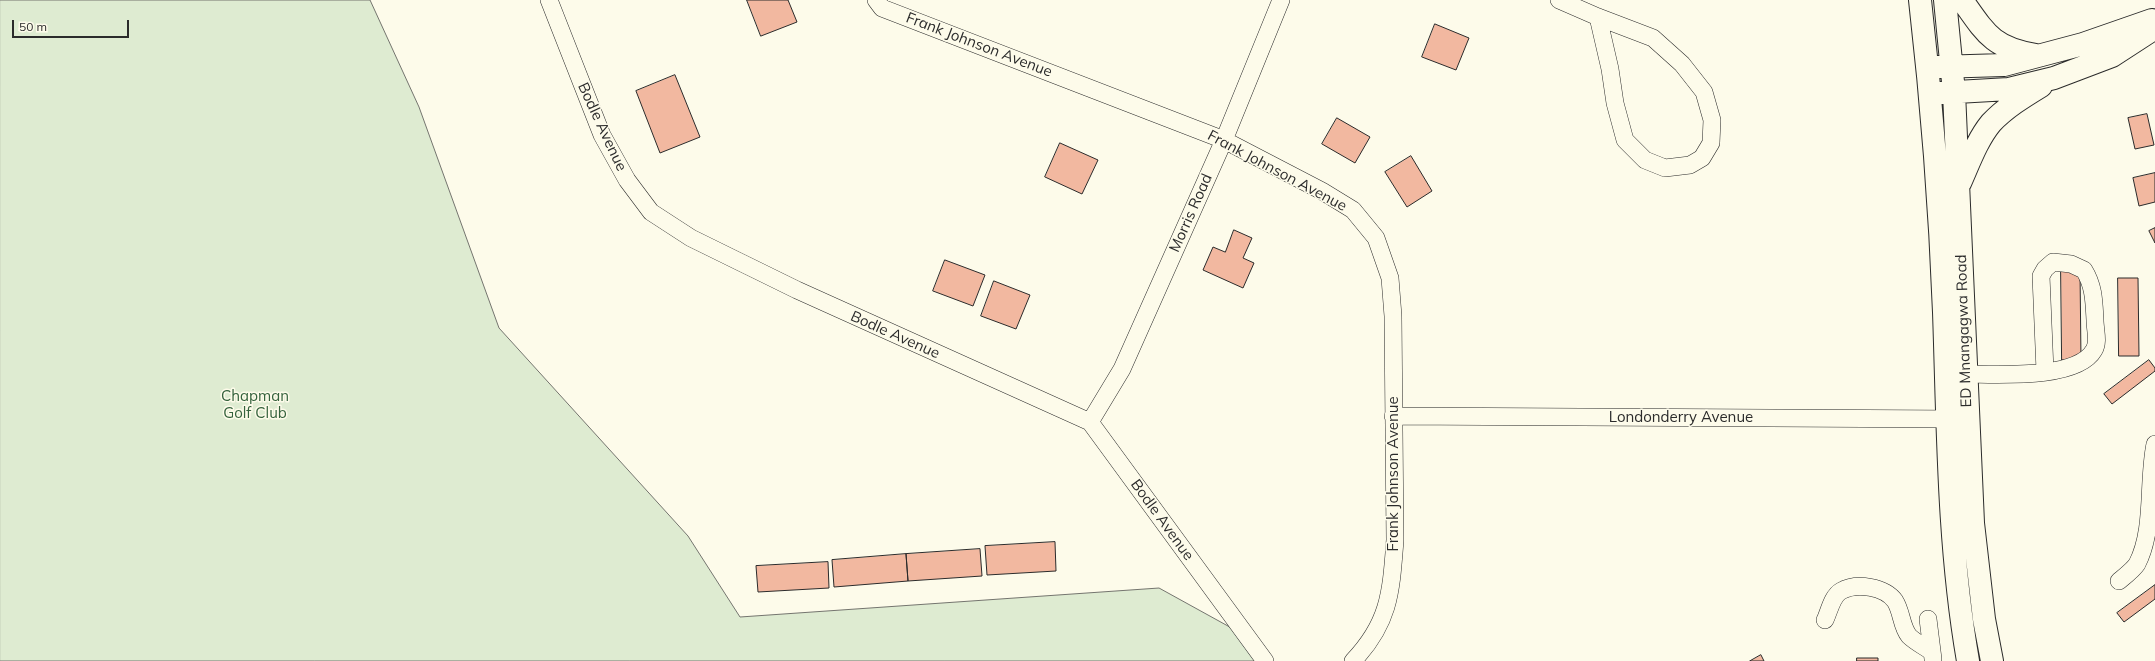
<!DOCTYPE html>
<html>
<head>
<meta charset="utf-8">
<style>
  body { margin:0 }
  #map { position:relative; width:2155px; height:661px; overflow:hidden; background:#fdfbea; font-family:Mulish,sans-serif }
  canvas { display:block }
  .scale { position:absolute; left:12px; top:20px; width:117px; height:18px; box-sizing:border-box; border:2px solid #2b2b2b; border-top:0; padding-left:5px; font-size:12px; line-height:14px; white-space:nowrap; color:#2b2b2b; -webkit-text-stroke:3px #fdfbea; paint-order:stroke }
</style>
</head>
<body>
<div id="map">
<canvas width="2155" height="661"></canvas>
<div class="scale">50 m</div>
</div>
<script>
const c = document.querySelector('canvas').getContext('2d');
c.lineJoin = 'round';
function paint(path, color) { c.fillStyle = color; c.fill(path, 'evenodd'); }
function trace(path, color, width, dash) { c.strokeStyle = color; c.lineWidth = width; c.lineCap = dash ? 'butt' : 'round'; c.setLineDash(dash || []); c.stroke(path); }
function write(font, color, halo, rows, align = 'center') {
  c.font = font + ' Mulish,sans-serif'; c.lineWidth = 3; c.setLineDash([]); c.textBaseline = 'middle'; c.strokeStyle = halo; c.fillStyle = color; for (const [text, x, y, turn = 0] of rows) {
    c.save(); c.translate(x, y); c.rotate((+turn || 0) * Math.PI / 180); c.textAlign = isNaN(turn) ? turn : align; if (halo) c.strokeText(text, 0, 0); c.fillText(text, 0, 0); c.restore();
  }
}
const green = new Path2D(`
  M0,0H370L419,107L499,328L688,536L740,617L1159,588L1237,631L1260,661H0Z`);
paint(green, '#deebd1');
trace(green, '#74746e', 1);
const building = new Path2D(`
  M747,0H788L797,22L761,36Z
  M1435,24L1469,38L1456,70L1422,57Z
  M675,75L700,137L660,153L636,91Z
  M2147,114L2154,145L2135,149L2128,118Z
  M1337,118L1370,137L1355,163L1322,144Z
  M1060,143L1098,160L1082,194L1045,177Z
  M1411,156L1432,191L1407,207L1385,172Z
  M2155,173V202L2139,206L2133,178Z
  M2155,228V243L2149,231Z
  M1234,230L1252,238L1243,258L1254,263L1243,288L1203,270L1213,247L1225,252Z
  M945,260L985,275L973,306L933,291Z
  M2061,270H2080L2081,360H2062Z
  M2118,278H2138L2139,356H2119Z
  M994,281L1030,295L1016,329L981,316Z
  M2149,360L2155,368V371L2112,404L2104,394Z
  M1055,542L1056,571L987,575L985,546Z
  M980,549L982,576L908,581L906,554Z
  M906,554L908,581L834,587L832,560Z
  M828,562L829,588L758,592L756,566Z
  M2155,585V599L2124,622L2117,613Z
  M1761,655L1764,661H1750Z
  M1857,658H1878V661H1857Z`);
paint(building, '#f2b8a0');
trace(building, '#2b2b2b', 1);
const minor = new Path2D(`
  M549,0L602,135L627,180L651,212L691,238L797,290L1090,422L1265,661
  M876,0L882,8L1224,140L1322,191L1353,210L1376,238L1390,278L1393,316L1395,540C1391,592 1390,622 1353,661
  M1559,0L1598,17L1653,38L1682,64L1704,92L1712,120L1711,143L1702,158L1690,165L1665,168L1645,160L1625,140L1615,103L1610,69L1598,17
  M1965,374C1996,374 2077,380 2094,350C2099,342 2095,330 2095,320C2094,302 2094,286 2084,270L2071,264L2053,262L2045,269L2041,276L2045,371
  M1393,416L1959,419
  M1090,422L1122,369L1224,140L1281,0
  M2119,581C2125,576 2133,570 2137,564C2155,529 2147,483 2155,444
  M1928,619L1933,659
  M1825,620C1829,612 1832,596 1841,591C1857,582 1885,587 1895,601C1902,612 1901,626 1909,636C1915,642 1925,647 1932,652`);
const major = new Path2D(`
  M1920,0C1932,104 1940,208 1944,312C1948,428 1948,546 1968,661
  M1945,0L1954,92L1973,523L1984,619L1992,661
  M1962,0C1986,34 1993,48 2036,55
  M1937,67L2004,65L2083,44L2152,20
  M1939,93L2009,89L2054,78L2112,56L2155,28
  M1960,183C1969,163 1977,140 1991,123C2005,108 2023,97 2041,86`);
trace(minor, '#2b2b2b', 18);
trace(major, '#2b2b2b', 24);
trace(minor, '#fdfbea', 17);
trace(major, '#fdfbea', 22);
write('15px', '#2b2b2b', '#fdfbea', [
  ["Frank Johnson Avenue",979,45,21],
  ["Bodle Avenue",602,127,65],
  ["Frank Johnson Avenue",1277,171,28],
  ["Morris Road",1191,213,-66],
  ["ED Mnangagwa Road",1964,331,-92],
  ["Bodle Avenue",895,335,24],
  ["Londonderry Avenue",1681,417],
  ["Frank Johnson Avenue",1393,474,-90],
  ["Bodle Avenue",1162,520,54]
]);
write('15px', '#34623c', '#fdfbea', [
  ["Chapman",255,396],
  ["Golf Club",255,413]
]);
</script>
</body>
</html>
